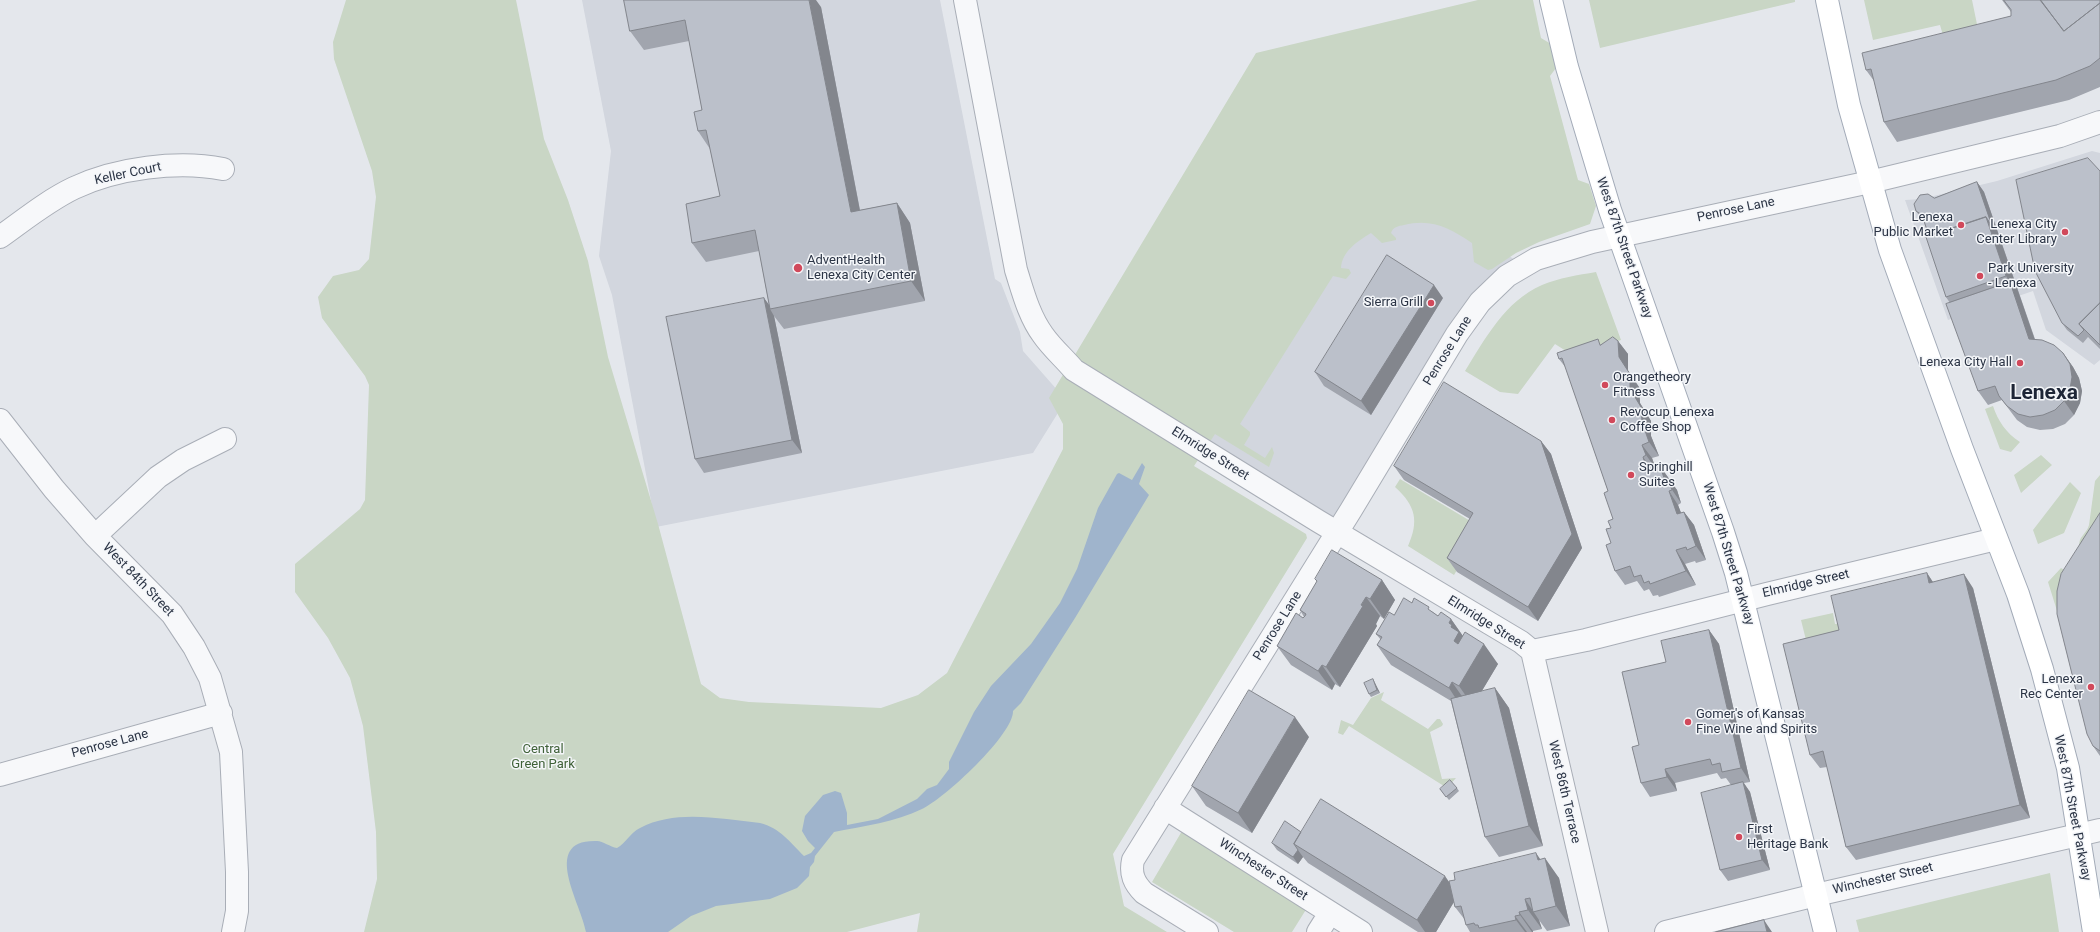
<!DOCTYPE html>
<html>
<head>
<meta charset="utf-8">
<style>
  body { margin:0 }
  canvas { display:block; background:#e4e7ec }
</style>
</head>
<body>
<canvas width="2100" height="932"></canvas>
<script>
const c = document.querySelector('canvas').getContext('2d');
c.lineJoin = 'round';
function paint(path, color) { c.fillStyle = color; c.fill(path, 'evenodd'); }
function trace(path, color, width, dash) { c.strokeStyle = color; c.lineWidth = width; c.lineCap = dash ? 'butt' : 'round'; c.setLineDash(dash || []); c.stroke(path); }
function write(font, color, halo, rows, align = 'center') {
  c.font = font + ' Roboto,sans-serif'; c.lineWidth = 3; c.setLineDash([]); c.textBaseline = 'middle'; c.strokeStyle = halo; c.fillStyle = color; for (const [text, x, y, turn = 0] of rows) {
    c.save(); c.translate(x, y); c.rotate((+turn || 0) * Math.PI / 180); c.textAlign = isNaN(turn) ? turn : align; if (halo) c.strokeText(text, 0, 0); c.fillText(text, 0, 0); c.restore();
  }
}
paint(new Path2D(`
  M582,0H940L995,279L1001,283L1020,332L1023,351L1066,400L1033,453L656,527L612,295L599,256L611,151Z
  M2092,151L2100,153V360L2094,365L2046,330L2033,291L1948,320L1905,200L1921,199L1997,181Z
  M1430,203L1521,264L1506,274L1336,527L1203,447L1346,223Z`), '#d2d6de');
paint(new Path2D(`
  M346,0H516L544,139L568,200L588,261L608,357L658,524L701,684L720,698L749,702L881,708L918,695L947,673L1063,449V424L1049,398L1256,53L1478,0H1533L1541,38L1551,44L1556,68L1550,76L1578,180L1589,184L1596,206L1590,224L1539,242L1516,253L1492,269L1488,270L1474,262L1472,243C1450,228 1431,218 1404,225C1398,226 1393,227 1391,233L1396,238V240L1382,243L1371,233C1358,241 1342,251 1341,268L1349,269L1351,273L1346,279L1333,276L1240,424L1250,432V435L1244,445L1265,458L1272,447L1274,453L1269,467L1215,434L1194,466L1306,534L1307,538L1113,854L1124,906L1167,932H917L920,913L847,932H364L377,879L376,832L363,726L350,678L328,638L295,592V564L360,509L365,500L369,385L365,376L322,318L318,297L333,276L359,270L369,259L376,197L372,171L334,59L333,42Z
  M1589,0H1795V2L1600,48Z
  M1864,0H1972L1979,34L1945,42L1940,25L1873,40Z
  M1596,272L1621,340L1574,356L1555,344L1518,394L1500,392L1465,371C1485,339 1505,301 1542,285C1559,278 1578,275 1596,272Z
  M1993,406C1998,421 2006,433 2020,442L2011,452L2000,449L1985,409Z
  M2041,455L2052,465L2021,493L2014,475Z
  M2100,475V533L2080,548C2077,537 2086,535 2089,525L2095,481Z
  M1400,479L1482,528L1454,575L1408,546C1419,521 1416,506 1395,487Z
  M2070,482L2081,493L2064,533L2038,544L2033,530Z
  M2061,568L2076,577L2063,630L2048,582Z
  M1833,613L1835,624L1842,623L1847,643L1809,652L1801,620Z
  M1384,692L1381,700L1428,729L1437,719H1440L1443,724L1442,726L1430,732L1442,779L1456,778L1447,788L1349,726L1343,735L1338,733L1341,720L1353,725L1371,698Z
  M1182,831L1307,908L1292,932H1234L1152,882Z
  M2050,873L2059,932H1859L1856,920Z`), '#c9d6c5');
paint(new Path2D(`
  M1142,463L1145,467L1139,484L1149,495L1075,618L1021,703L1013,711C1014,734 944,799 922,809C895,822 864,826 834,832L815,856L814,862L810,867L809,876L797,888L770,899L716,906L691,916L668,932H586C582,905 539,839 597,841C603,841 610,847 617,848C626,843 630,833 640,828C676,809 721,819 760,823C780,828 790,842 804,856L811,853L815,848L808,841L802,831L805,816L823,795L835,791L841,793L847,813V825L878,819L917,799L927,789L937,785L949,769V762L974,712L991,686L1031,644L1060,603L1077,569L1098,508L1117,474L1119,473L1132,480Z`), '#9fb4cc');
const minor = new Path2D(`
  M965,0L1016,270C1023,292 1029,316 1043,335C1052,348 1064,358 1074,370L1318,521L1521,642L1532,651L1586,640L1767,594L1996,539
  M0,237C24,220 47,201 74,188C116,168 178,160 223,169
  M0,420L54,489L95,536L172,614L194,647L210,678L231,752L237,872V911L233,932
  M95,536L158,477L183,460L225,439
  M1532,651L1597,932
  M0,775L221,713
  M1165,808L1361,932
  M1207,932L1144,893C1134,883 1130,874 1133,860L1351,510L1457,334L1480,302L1507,276L1536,259L1592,242L1870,182L2060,136L2100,122
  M1318,932L1330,913
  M1666,932L1816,895L2100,830`);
const major = new Path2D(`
  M1551,0L1567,67L1610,210L1723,532L1736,573L1825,932
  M1827,0L1849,105L1890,250L1962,449L2018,594L2042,669L2068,768L2094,932`);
trace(minor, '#a9aeb7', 24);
trace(major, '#a3abb8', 24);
trace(minor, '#f7f8fa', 22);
trace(major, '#fff', 22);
paint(new Path2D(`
  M624,0L821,7L860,210L897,203L910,223L925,301L784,329L774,316L802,453L704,473L695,459L764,298L769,305L759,251L706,262L692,243L720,196L710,149L698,131L702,110L689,41L644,50L630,31Z
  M2002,0H2100V87L2069,100L1897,142L1884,122L1874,81L1866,70L2011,16V12Z
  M2100,171V349L2088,337L2083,343L2067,330L2062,323Z
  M1977,182L1984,192L2035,339L2063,353L2073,367L2079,378L2082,391L2080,403L2074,415L2065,424L2053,429L2040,430L2027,427L2017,420L2002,400L1988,405L1978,391L1950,303L1946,297L1929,236L1924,222L1916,211L1934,198Z
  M1443,298L1371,415L1324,386L1315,372Z
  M1618,341L1628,354V371L1639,387L1640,403L1651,421V436L1659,456L1652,458L1655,467L1660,466L1677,490L1681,503L1678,505L1681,513L1684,512L1694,525L1706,560L1696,563L1695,561L1685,564L1696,585L1659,597L1658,595L1653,596L1649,589L1644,591L1637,581L1625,585L1615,571L1611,543V528L1613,519L1608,491L1566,368L1559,359L1602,344Z
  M1541,441L1551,454L1582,548L1538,621L1457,572L1447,558L1470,519L1404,480L1394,466Z
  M2100,513V756L2093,746Z
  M1927,573L1933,582L1973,588L2030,818L1856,860L1846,847L1827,767L1820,768L1810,755L1839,630Z
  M1315,579L1382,580L1395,600L1384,619L1380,616L1376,624L1377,626L1340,687L1335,684L1332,690L1291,665L1277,646L1304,617L1300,610L1317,582Z
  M1412,603L1433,612L1438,616L1451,619L1463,636L1498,664L1481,692L1495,688L1509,708L1543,846L1499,857L1485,837L1451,701L1391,665L1377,645L1381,640L1376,634L1394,615Z
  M1709,630L1719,644L1750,782L1744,783L1750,792L1770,870L1728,881L1720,870L1731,785L1726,778L1721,779L1717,773L1675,783L1677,791L1650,797L1641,783L1639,745L1666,662Z
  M1373,679L1380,693L1371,697L1369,694Z
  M1309,737L1252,833L1206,806L1192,786Z
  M1457,788L1459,791L1449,800L1440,789Z
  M1301,832L1450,883L1540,859L1559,878L1570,926L1547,931L1539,920L1542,929L1533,931V932H1470L1466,925L1465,920L1455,907L1454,902L1436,932H1418L1308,863L1303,857L1298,864L1277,850L1272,843Z`), '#a1a5ae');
paint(new Path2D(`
  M809,0H816L821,7L864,232L851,212Z
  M1977,182L1984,192L2039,352L2029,339L2010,282L2006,276L1986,217Z
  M897,203L910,223L925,301L911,281Z
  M1434,285L1443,298L1371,415L1361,401Z
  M764,298L772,309H770L774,316L802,453L792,440Z
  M1618,341L1628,354V371L1639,387L1640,403L1651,421V436L1659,456L1649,442L1619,357Z
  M2063,353L2073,367L2079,378L2082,391L2080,403L2074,415L2064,401Z
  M1541,441L1551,454L1582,548L1538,621L1528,607Z
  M1642,445L1652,458L1656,469L1646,455Z
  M1643,457L1652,470H1647Z
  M1660,466L1677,490L1681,503L1664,478Z
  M1669,491L1678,505L1687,528L1677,514Z
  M1684,512L1694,525L1706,560L1696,546Z
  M1676,550L1685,564L1696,585L1686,571Z
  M1927,573L1936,587L1929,583Z
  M1964,574L1973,588L2030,818L2020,805Z
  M1382,580L1395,600L1384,619L1370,599Z
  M1366,597L1380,616L1376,624L1377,626L1340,687L1326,667Z
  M1451,619L1465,639L1468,661L1454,641L1449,623Z
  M1709,630L1719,644L1750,782L1741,768Z
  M1484,644L1498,664L1473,706L1459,686Z
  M1322,665L1335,684L1332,690L1318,671Z
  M1373,679L1380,693L1377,690Z
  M1452,682L1466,702L1462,708L1449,688Z
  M1495,688L1509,708L1543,846L1529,826Z
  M1295,717L1309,737L1252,833L1238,813Z
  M1665,769L1675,783L1677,791L1667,777Z
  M1743,782L1750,792L1770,870L1762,860Z
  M1298,850L1303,857L1298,864L1293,857Z
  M1536,853L1547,869L1545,858L1559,878L1570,926L1556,906L1538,860Z
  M1445,876L1458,895L1436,932H1425L1417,920Z
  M1525,899L1539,920L1542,929L1528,910Z
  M1519,912L1533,931V932H1532L1520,915Z
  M1515,916L1527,932H1525L1516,920Z
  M1764,920L1772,932H1767Z`), '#83868d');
const building = new Path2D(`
  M624,0H809L851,212L897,203L911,281L770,309L755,230L692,243L686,204L720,196L706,130L698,131L694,112L702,110L685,20L630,31Z
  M2004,0H2040L2064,31L2100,3V58L2090,66L2056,80L1884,122L1871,69L1866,70L1862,53L2011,16V10Z
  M2041,0H2100V3L2064,31Z
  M2088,158L2100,171V303L2079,324L2084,330L2078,336L2062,323L2035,271L2016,180Z
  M1977,182L1992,226L1986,217L1929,236L1922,215L1916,211L1914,204L1920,195L1928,194L1934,198Z
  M1986,217L2006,276L1946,297L1926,237Z
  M1387,255L1434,285L1361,401L1315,372Z
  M2010,282L2029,339L2042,340L2054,345L2063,353L2070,364L2072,377L2070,389L2064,401L2055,410L2043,415L2030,417L2018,414L2007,406L1999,396L1995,386L1978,391L1946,304Z
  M764,298L792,440L695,459L666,317Z
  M2100,303V345L2079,324Z
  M1613,337L1618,341L1619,357L1630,374V389L1641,407L1642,422L1649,442L1642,445L1646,455L1643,457L1647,470L1660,466L1664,478L1667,477L1672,490L1669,491L1677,514L1684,512L1696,546L1687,550L1686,547L1676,550L1686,571L1650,584L1649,581L1644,583L1641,575L1634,577L1630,566L1615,571L1606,545L1611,543L1606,529L1611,528L1608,521L1613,519L1604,493L1608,491L1562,358L1559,359L1557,353L1598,339L1600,345Z
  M1444,382L1541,441L1572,534L1528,607L1447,558L1473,513L1394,466Z
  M2100,513V751L2093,746L2087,734L2057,614V591L2061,574Z
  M1332,550L1382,580L1370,599L1366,597L1361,605L1363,606L1326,667L1322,665L1318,671L1277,646L1296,613L1303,618L1305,616L1306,614L1300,610L1317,581L1315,579Z
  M1927,573L1929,583L1964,574L2020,805L1846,847L1823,751L1810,755L1783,644L1839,630L1831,596Z
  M1404,598L1412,603L1414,598L1429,607L1428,609L1438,616L1441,612L1451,619L1449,623L1452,625L1451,627L1459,632L1454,641L1458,644L1465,632L1484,644L1459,686L1452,682L1449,688L1377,645L1382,637L1376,634L1389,612L1394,615Z
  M1709,630L1741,768L1722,772L1720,763L1712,765L1710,759L1665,769L1667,777L1641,783L1632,747L1639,745L1622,672L1666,662L1661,641Z
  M1373,679L1377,690L1369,694L1364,683Z
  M1495,688L1529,826L1485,837L1451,699Z
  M1249,690L1295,717L1238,813L1192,786Z
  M1450,780L1457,788L1446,797L1440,789Z
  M1743,782L1762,860L1720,870L1701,793Z
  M1321,799L1445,876L1417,920L1294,844Z
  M1285,821L1301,832L1294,844L1298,850L1293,857L1272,843Z
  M1536,853L1538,860L1545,858L1556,906L1533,912L1530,898L1525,899L1528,910L1519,912L1520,915L1515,916L1516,920L1479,928L1478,925H1475L1474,923L1466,925L1461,906L1455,907L1449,881L1455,880L1454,873Z
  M1764,920L1767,932H1716Z`);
paint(building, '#bbc0ca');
trace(building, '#83868d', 1);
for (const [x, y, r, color] of [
  [1961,225,4,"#d1495b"],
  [2065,232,4,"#d1495b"],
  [798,268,5,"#d1495b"],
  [1980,276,4,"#d1495b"],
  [1431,303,4,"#d1495b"],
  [2020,363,4,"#d1495b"],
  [1605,385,4,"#d1495b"],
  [1612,420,4,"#d1495b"],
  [1631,475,4,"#d1495b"],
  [2091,687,4,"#d1495b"],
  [1688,722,4,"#d1495b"],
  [1739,837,4,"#d1495b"]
]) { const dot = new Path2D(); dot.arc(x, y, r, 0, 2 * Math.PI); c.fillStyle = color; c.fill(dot); trace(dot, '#f4f6f9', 1.5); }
write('13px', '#2b3445', '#f4f6f9', [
  ["Keller Court",128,174,-12],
  ["Penrose Lane",1736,210,-12],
  ["West 87th Street Parkway",1624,248,71],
  ["Penrose Lane",1448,351,-58],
  ["Elmridge Street",1210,454,32],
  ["West 87th Street Parkway",1728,554,73],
  ["West 84th Street",138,580,46],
  ["Elmridge Street",1806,584,-13],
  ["Elmridge Street",1486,623,32],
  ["Penrose Lane",1278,626,-58],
  ["Penrose Lane",110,744,-15],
  ["West 86th Terrace",1564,792,77],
  ["West 87th Street Parkway",2072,808,79],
  ["Winchester Street",1263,870,33],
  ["Winchester Street",1883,879,-13]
]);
write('13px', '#2b3445', '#f4f6f9', [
  ["Lenexa",1953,218,"right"],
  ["Public Market",1953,233,"right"],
  ["Lenexa City",2057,225,"right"],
  ["Center Library",2057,240,"right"],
  ["AdventHealth",807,261],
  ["Lenexa City Center",807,276],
  ["Park University",1988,269],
  ["- Lenexa",1988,284],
  ["Sierra Grill",1423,303,"right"],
  ["Lenexa City Hall",2012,363,"right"],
  ["Orangetheory",1613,378],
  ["Fitness",1613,393],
  ["Revocup Lenexa",1620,413],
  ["Coffee Shop",1620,428],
  ["Springhill",1639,468],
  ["Suites",1639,483],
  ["Lenexa",2083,680,"right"],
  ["Rec Center",2083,695,"right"],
  ["Gomer's of Kansas",1696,715],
  ["Fine Wine and Spirits",1696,730],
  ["First",1747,830],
  ["Heritage Bank",1747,845]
], 'left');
write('13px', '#3f6138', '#f4f6f9', [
  ["Central",543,750],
  ["Green Park",543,765]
]);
write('bold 21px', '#1d2536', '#f4f6f9', [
  ["Lenexa",2044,394]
]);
</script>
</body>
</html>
